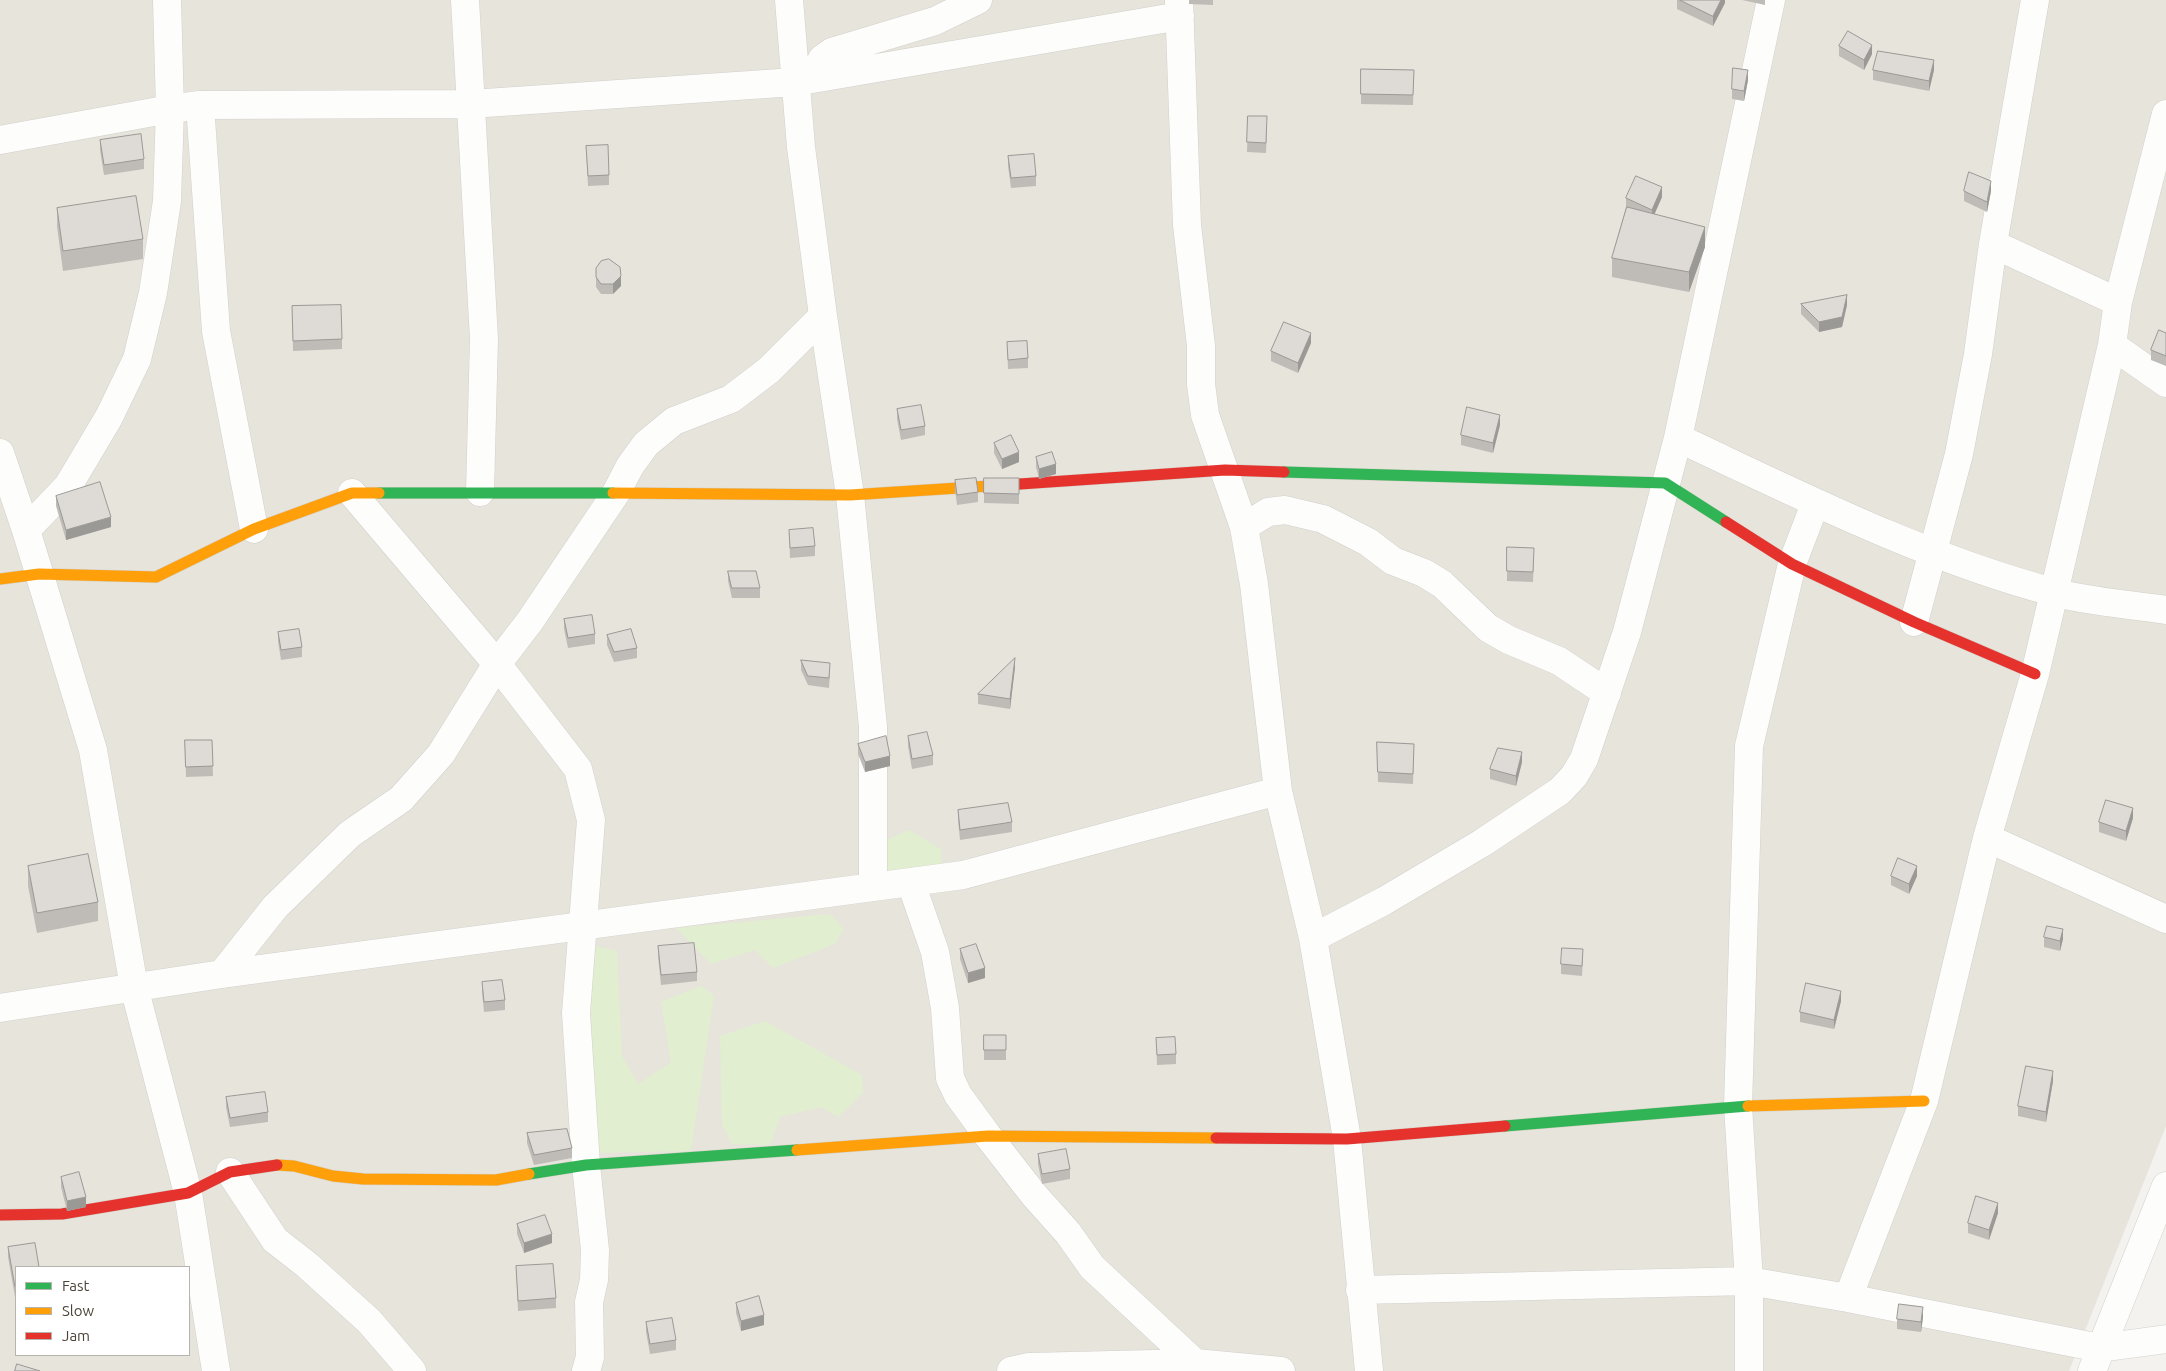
<!DOCTYPE html>
<html>
<head>
<meta charset="utf-8">
<style>
  body { margin:0 }
  #map { position:relative; width:2166px; height:1371px; overflow:hidden; background:#f4f2ee; font-family:Ubuntu,sans-serif }
  canvas { display:block }
  .legend { position:absolute; left:15px; top:1266px; width:175px; height:90px; box-sizing:border-box; background:#fff; border:1px solid #b7b4b0; margin:0; padding:6px 9px; list-style:none; font-size:15px; color:#4b4439 }
  .legend li { display:flex; align-items:center; gap:10px; height:25px }
  .legend b { width:25px; border:1px solid #b7b4b0 }
</style>
</head>
<body>
<div id="map">
<canvas width="2166" height="1371"></canvas>
<ul class="legend">
<li><b style="height:6px;background:#30b455"></b>Fast</li>
<li><b style="height:6px;background:#ff9f0a"></b>Slow</li>
<li><b style="height:6px;background:#e5322d"></b>Jam</li>
</ul>
</div>
<script>
const c = document.querySelector('canvas').getContext('2d');
c.lineJoin = 'round';
function paint(path, color) { c.fillStyle = color; c.fill(path, 'evenodd'); }
function trace(path, color, width, dash) { c.strokeStyle = color; c.lineWidth = width; c.lineCap = dash ? 'butt' : 'round'; c.setLineDash(dash || []); c.stroke(path); }
paint(new Path2D(`
  M0,0H2166V1126L2069,1371H0ZM16,1267H189V1355H16Z`), '#e7e4dc');
paint(new Path2D(`
  M909,830L941,849V871L895,880L879,863L886,840Z
  M830,914L844,929L835,944L773,968L755,950L711,964L676,928Z
  M588,944L617,951L622,1056L638,1084L671,1062L661,1002L701,986L714,995L691,1151L597,1153Z
  M765,1021L862,1075L863,1093L838,1117L821,1107L780,1117L770,1145L732,1144L722,1125L720,1036Z`), '#e1eecf');
const street = new Path2D(`
  M465,0L484,339L480,492
  M789,0L801,147L823,316L850,495L873,727V887
  M1179,0L1187,225L1201,346V384L1205,415L1244,527L1254,584L1278,791L1313,938L1347,1139L1369,1371
  M2035,0L1993,244L2118,302
  M813,78L822,59L832,52L935,21L978,0
  M200,105L216,331L254,529
  M0,140L170,109L200,105L471,104L795,82L1180,16
  M2112,345L2166,383
  M1678,438C1800,495 1922,557 2053,592C2089,602 2129,604 2166,610
  M0,453L26,530L93,750L134,987L188,1193L216,1371
  M352,493L497,664L578,769L591,820L576,1013L586,1165L595,1250L594,1280L589,1302L590,1357L586,1371
  M1244,527L1268,512L1285,510L1323,519L1368,542L1393,561L1424,573L1442,584L1488,628L1509,640L1559,661L1607,693
  M26,530L68,486L109,417L137,359L153,293L167,201L170,109L167,0
  M1914,622L1959,454L1978,354L1993,244
  M1987,838L2166,919
  M911,883L935,952L945,1008L950,1078L958,1095L988,1136L1034,1195L1068,1233L1092,1267L1195,1363
  M1313,938L1384,901L1482,843L1560,791L1574,776L1584,759L1627,632L1678,438L1771,0
  M222,974L275,907L350,834L401,799L441,754L497,664L530,621L616,493L630,466L646,444L674,421L731,399L769,370L823,316
  M0,1008L222,974L963,875L1278,791
  M230,1172L275,1240L307,1265L369,1321L412,1371
  M1360,1290L1749,1281L1848,1298L2100,1348L2166,1339
  M1848,1298L1924,1101L1987,838L2035,674L2112,345L2118,302L2166,114
  M1011,1371L1029,1367L1195,1363L1281,1371
  M1749,1371V1281L1738,1106L1749,746L1792,564L1815,504
  M2092,1371L2166,1186`);
const fast = new Path2D(`
  M1284,472L1665,483L1726,522
  M379,493H613
  M1505,1126L1748,1106
  M529,1174L586,1165L797,1150`);
const slow = new Path2D(`
  M613,493L850,495L1020,484
  M0,579L39,574L156,577L254,529L352,493H379
  M1748,1106L1924,1101
  M797,1150L988,1136L1216,1138
  M277,1165L294,1166L333,1176L363,1179L496,1180L529,1174`);
const jam = new Path2D(`
  M1020,484L1225,470L1284,472
  M1726,522L1792,564L1914,622L2035,674
  M1216,1138L1347,1139L1505,1126
  M0,1215L62,1214L188,1193L230,1172L277,1165`);
trace(street, '#d2d0cb', 29);
trace(fast, '#d3cfc5', 12);
trace(slow, '#d3cfc5', 12);
trace(jam, '#d3cfc5', 12);
trace(street, '#fdfdfc', 28);
trace(fast, '#30b455', 11);
trace(slow, '#ff9f0a', 11);
trace(jam, '#e5322d', 11);
paint(new Path2D(`
  M1189,0H1213V5L1189,4Z
  M1677,0H1725V3L1713,26L1677,9Z
  M1742,0H1765V5Z
  M1839,46L1872,54L1864,70L1839,56Z
  M1361,69L1414,70L1413,105L1361,104Z
  M1873,70H1934L1929,91L1873,80Z
  M1748,80L1744,101L1732,99V89Z
  M1248,116L1267,126L1266,153L1247,152Z
  M100,140L144,159V169L104,175L100,150Z
  M586,146L609,175V185L588,186Z
  M1008,156L1036,176V186L1011,188L1008,166Z
  M1964,191H1991L1987,212L1964,201Z
  M1662,197L1654,214L1705,247L1689,292L1612,277V258L1626,208V198Z
  M57,208L143,239V259L63,271L57,227Z
  M596,268L621,286L613,294H601L596,287Z
  M1801,304L1847,305L1842,327L1819,332L1801,314Z
  M292,306L342,339V349L293,351Z
  M2166,333V366L2151,360V350Z
  M1007,342L1028,358V368L1008,369Z
  M1311,343L1298,373L1271,361V351Z
  M897,409L925,426V435L901,440L897,419Z
  M1500,425L1493,453L1461,445V435Z
  M994,443L1019,462L1002,469L994,453Z
  M1036,457L1056,474L1039,479L1036,467Z
  M984,478H1019V504L984,503Z
  M955,480L978,492V502L957,505L955,490Z
  M56,496L111,527L66,540L56,506Z
  M789,530L815,546V556L790,558Z
  M1507,547L1534,558L1533,582L1507,581Z
  M728,571L760,588V598H732L728,581Z
  M564,619L595,634V644L568,648L564,629Z
  M278,632L302,647V657L281,660L278,641Z
  M607,635L637,648V658L614,662L607,645Z
  M801,660L830,673L829,688L808,685L801,670Z
  M1015,667L1010,709L978,704V694Z
  M908,736L933,755V765L912,769L908,746Z
  M185,740H212L213,776L186,777Z
  M1377,742L1414,744L1413,784L1378,782Z
  M858,744L890,766L865,772L858,754Z
  M1522,762L1516,786L1490,779V769Z
  M958,810L1012,822V832L960,840L958,820Z
  M2133,818L2126,841L2099,832V822Z
  M28,866L98,902V921L37,933L28,886Z
  M1891,876H1917L1909,894L1891,885Z
  M2044,937L2063,939L2060,951L2044,947Z
  M658,946L697,972V981L661,985L658,956Z
  M960,949L985,978L968,983L960,959Z
  M1583,959L1582,976L1561,974V964Z
  M482,982L505,1000V1010L484,1012L482,992Z
  M1841,1001L1834,1029L1800,1022V1012Z
  M984,1035L1006,1045V1060H984Z
  M1156,1038L1176,1054V1064L1157,1065Z
  M2053,1081L2046,1122L2018,1116V1106Z
  M226,1097L268,1112V1122L230,1127L226,1107Z
  M527,1133L572,1148V1158L534,1165L527,1143Z
  M1038,1154L1070,1169V1179L1042,1184L1038,1164Z
  M61,1177L86,1207L67,1211L61,1187Z
  M1998,1213L1989,1240L1968,1233V1223Z
  M517,1224L552,1243L524,1253L517,1234Z
  M8,1247L16,1267V1297H15L8,1257Z
  M516,1266L556,1298V1308L518,1311Z
  M736,1303L764,1325L741,1331L736,1313Z
  M1923,1317L1921,1332L1897,1329V1319Z
  M646,1322L676,1340V1350L650,1354L646,1332Z`), '#bfbcb8');
paint(new Path2D(`
  M1721,0H1725V3L1713,26V16Z
  M1872,45V54L1864,70V60Z
  M1934,60V70L1929,91V81Z
  M1748,70V80L1744,101V91Z
  M1991,181V191L1987,212V202Z
  M1662,187V197L1652,220V210Z
  M1705,227V247L1689,292V272Z
  M621,276V286L613,294V284Z
  M1847,295V305L1842,327L1819,332V322Z
  M1311,333V343L1298,373V363Z
  M1500,415V425L1493,453V443Z
  M1019,452V462L1002,469V459Z
  M1056,464V474L1039,479V469Z
  M111,517V527L66,540V530Z
  M1015,658V667L1010,709V699Z
  M1522,752V762L1516,786V776Z
  M890,756V766L865,772V762Z
  M2133,808V818L2126,841V831Z
  M1917,866V876L1909,894V884Z
  M2063,929V939L2060,951V941Z
  M985,968V978L968,983V973Z
  M1841,991V1001L1834,1029V1020Z
  M2053,1071V1081L2046,1122V1112Z
  M86,1197V1207L67,1211V1201Z
  M1998,1203V1213L1989,1240V1230Z
  M552,1234V1243L524,1253V1243Z
  M1923,1307V1317L1921,1332V1322Z
  M764,1315V1325L741,1331V1321Z`), '#9b9996');
const building = new Path2D(`
  M1680,0H1721L1713,16Z
  M1848,31L1872,45L1864,60L1839,46Z
  M1878,51L1934,60L1929,81L1873,70Z
  M1733,68L1748,70L1744,91L1732,89Z
  M1361,69L1414,70L1413,95L1361,94Z
  M1248,116H1267L1266,143L1247,142Z
  M141,134L144,159L104,165L100,140Z
  M608,145L609,175L588,176L586,146Z
  M1034,154L1036,176L1011,178L1008,156Z
  M1969,172L1991,181L1987,202L1964,191Z
  M1636,176L1662,187L1652,210L1626,198Z
  M136,196L143,239L63,251L57,208Z
  M1627,207L1705,227L1689,272L1612,258Z
  M609,259L620,267L621,276L613,284H601L596,277V268L601,261Z
  M1847,295L1842,317L1819,322L1801,304Z
  M341,305L342,339L293,341L292,306Z
  M1284,322L1311,333L1298,363L1271,351Z
  M2159,330L2166,333V356L2151,350Z
  M1027,341L1028,358L1008,360L1007,342Z
  M921,405L925,426L901,430L897,409Z
  M1467,407L1500,415L1493,443L1461,435Z
  M1011,435L1019,452L1002,459L994,443Z
  M1052,452L1056,464L1039,469L1036,457Z
  M976,478L978,492L957,495L955,480Z
  M984,478H1019V494L984,493Z
  M100,482L111,517L66,530L56,496Z
  M813,528L815,546L790,548L789,530Z
  M1507,547L1534,548L1533,572L1507,571Z
  M728,571H756L760,588H732Z
  M592,615L595,634L568,638L564,619Z
  M299,629L302,647L281,650L278,632Z
  M631,629L637,648L614,652L607,635Z
  M1015,658L1010,699L978,694Z
  M801,660L830,663L829,678L808,676Z
  M927,732L933,755L912,759L908,736Z
  M886,736L890,756L865,762L858,744Z
  M185,740H212L213,766L186,767Z
  M1377,742L1414,744L1413,774L1378,772Z
  M1498,748L1522,752L1516,776L1490,769Z
  M2106,800L2133,808L2126,831L2099,822Z
  M1008,803L1012,822L960,830L958,810Z
  M88,854L98,902L37,913L28,866Z
  M1898,858L1917,866L1909,884L1891,876Z
  M2047,926L2063,929L2060,941L2044,937Z
  M694,943L697,972L661,975L658,946Z
  M976,944L985,968L968,973L960,949Z
  M1562,948L1583,949L1582,966L1561,964Z
  M502,980L505,1000L484,1002L482,982Z
  M1806,983L1841,991L1834,1020L1800,1012Z
  M984,1035H1006V1050H984Z
  M1175,1037L1176,1054L1157,1055L1156,1038Z
  M2026,1066L2053,1071L2046,1112L2018,1106Z
  M265,1092L268,1112L230,1118L226,1097Z
  M567,1129L572,1148L534,1155L527,1133Z
  M1066,1149L1070,1169L1042,1174L1038,1154Z
  M79,1172L86,1197L67,1201L61,1177Z
  M1976,1196L1998,1203L1989,1230L1968,1223Z
  M545,1215L552,1234L524,1243L517,1224Z
  M35,1243L39,1267H16V1287H15L8,1247Z
  M553,1264L556,1298L518,1301L516,1266Z
  M759,1296L764,1315L741,1321L736,1303Z
  M1899,1304L1923,1307L1921,1322L1897,1319Z
  M672,1318L676,1340L650,1344L646,1322Z
  M17,1364L40,1371H15Z`);
paint(building, '#dedbd6');
trace(building, '#9b9996', 1);
</script>
</body>
</html>
